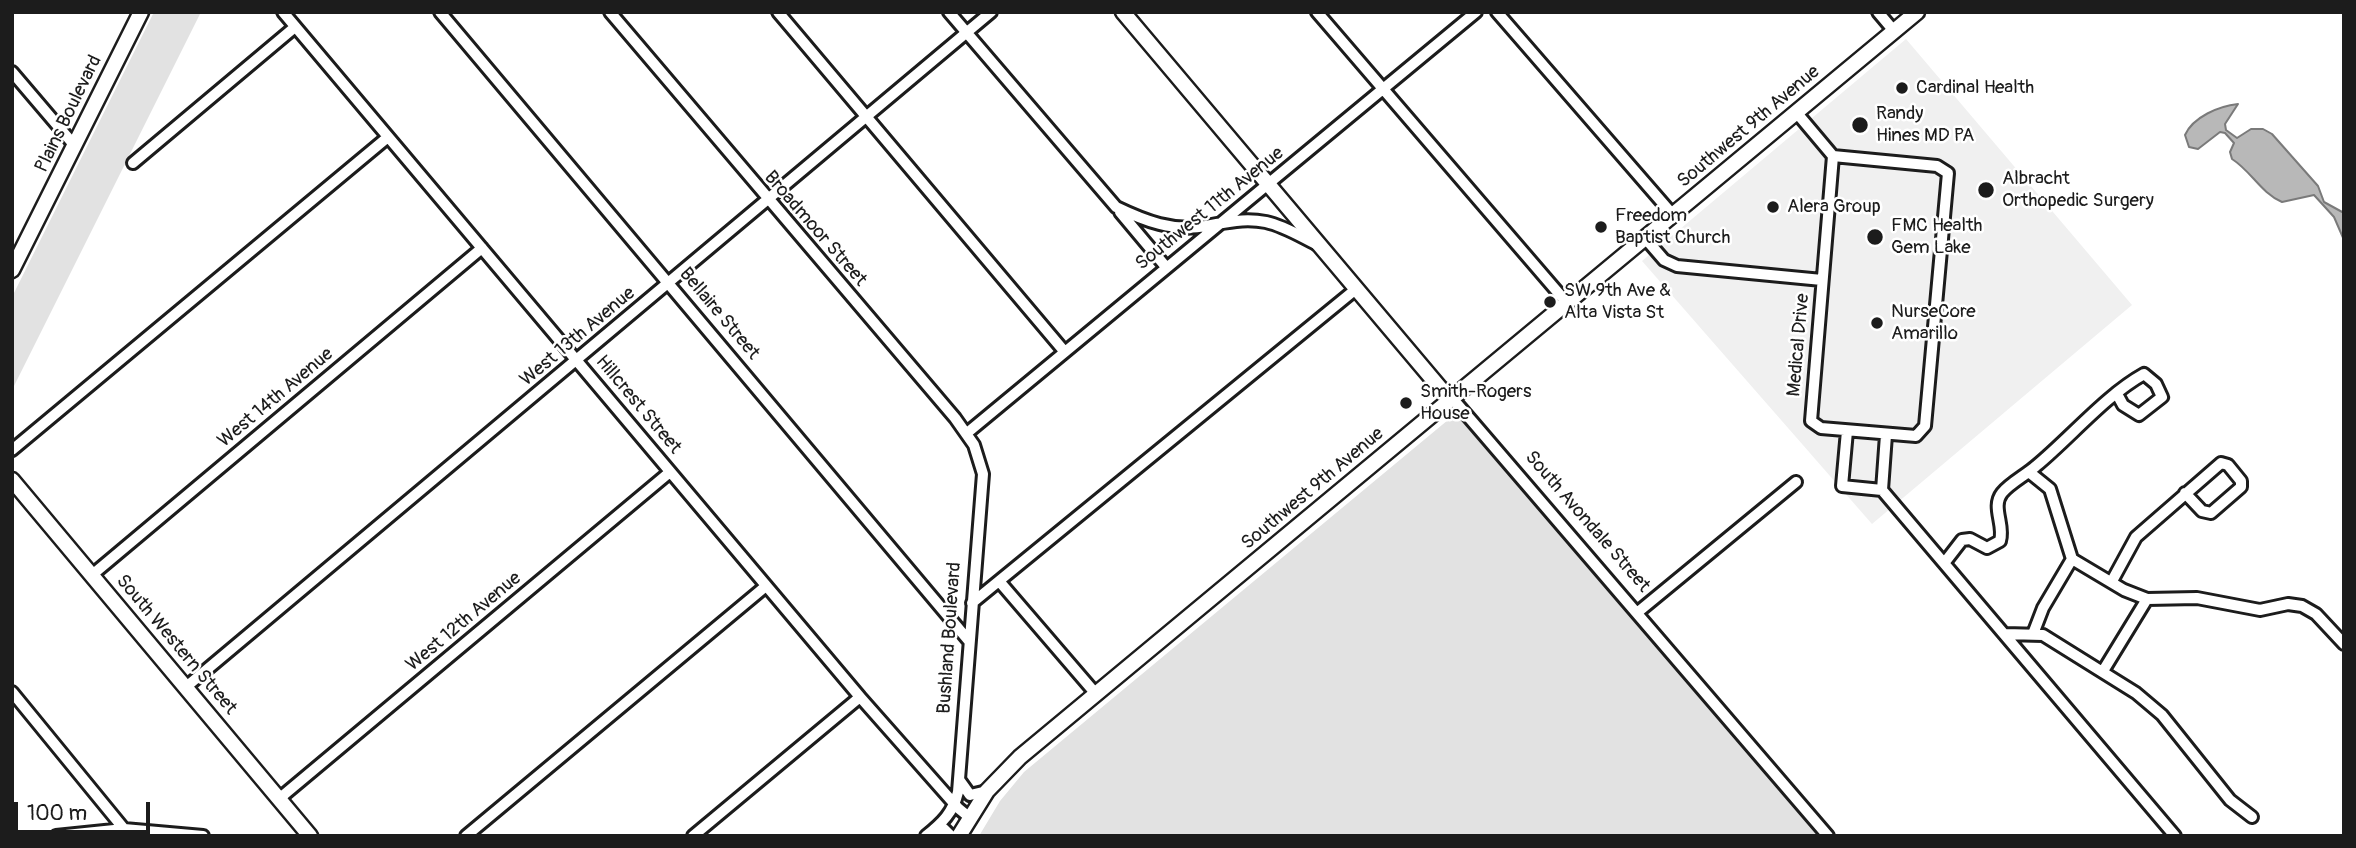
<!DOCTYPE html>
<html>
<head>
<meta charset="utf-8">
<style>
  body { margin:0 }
  #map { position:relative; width:2356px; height:848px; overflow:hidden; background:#fff; font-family:Pangolin,sans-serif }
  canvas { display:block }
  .frame { position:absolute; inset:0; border:14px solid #1c1c1c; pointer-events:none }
  .scale { position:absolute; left:14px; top:802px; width:136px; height:32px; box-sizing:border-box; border:4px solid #1c1c1c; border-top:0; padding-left:9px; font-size:21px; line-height:24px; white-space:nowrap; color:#1c1c1c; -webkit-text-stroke:5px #fff; paint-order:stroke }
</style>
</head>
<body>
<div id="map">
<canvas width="2356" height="848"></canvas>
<div class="frame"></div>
<div class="scale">100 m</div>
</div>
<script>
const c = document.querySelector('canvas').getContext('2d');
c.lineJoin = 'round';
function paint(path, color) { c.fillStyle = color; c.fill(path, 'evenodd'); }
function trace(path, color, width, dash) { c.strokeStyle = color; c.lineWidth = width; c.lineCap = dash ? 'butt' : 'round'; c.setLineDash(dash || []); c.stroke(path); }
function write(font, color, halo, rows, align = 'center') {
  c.font = font + ' Pangolin,sans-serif'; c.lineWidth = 5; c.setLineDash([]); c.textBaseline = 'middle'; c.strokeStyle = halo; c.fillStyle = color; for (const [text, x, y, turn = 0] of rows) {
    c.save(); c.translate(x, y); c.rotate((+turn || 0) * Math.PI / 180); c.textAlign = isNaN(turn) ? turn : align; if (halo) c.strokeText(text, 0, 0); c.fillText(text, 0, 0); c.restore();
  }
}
paint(new Path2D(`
  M1906,39L2132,305L1872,524L1642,261Z`), '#f0f0f0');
paint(new Path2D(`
  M154,12H201L12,390V297Z
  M1460,414L1820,836H979L1000,801L1024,772L1454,415Z`), '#e2e2e2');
const water = new Path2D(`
  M2238,104L2225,124L2226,130L2237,138L2251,129H2263L2272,134L2318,186L2324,202L2344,213V240L2334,217L2314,195L2282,202C2261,193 2251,171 2232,159L2230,152L2234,143L2225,133L2220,132L2198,149L2189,147L2185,135C2193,117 2219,106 2238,104Z`);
paint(water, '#b8b8b8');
trace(water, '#7a7a7a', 2);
const minor = new Path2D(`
  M283,12L860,697L958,808L969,817
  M440,12L969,641
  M610,12L955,418L974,445L983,474L958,792C953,813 942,823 926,836
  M778,12L1064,351
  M949,12L1116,207C1145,221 1173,232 1206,226C1226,222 1245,218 1266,222C1284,226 1300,236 1316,244
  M1317,12L1567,303
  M1497,12L1673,215
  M1878,12L1894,31
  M12,72L75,146
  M1796,112L1833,156L1811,421L1821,428L1916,436L1925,426L1948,173L1937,166L1833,156
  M133,163L295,27
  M1120,212L1166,267
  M1645,238L1664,260L1677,266L1822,280
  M1453,399L1828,836
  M1847,431L1842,486L1882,490
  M967,433L1476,12
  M1886,435L1882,490L2175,836
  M12,450L388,137
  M2029,472L2050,489L2072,559L2124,590L2147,599L2197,598L2260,610L2288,604L2302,606L2316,614L2344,644
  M1945,562L1962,540L1970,539L1987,548L2000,541C2005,525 1991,507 2002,493C2010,483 2026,475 2036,466C2070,438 2106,395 2144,374L2156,384L2162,397L2139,415L2123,405L2117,394
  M92,575L482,248
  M999,581L1096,694
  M2112,581L2136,537L2221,463L2228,465L2241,481V487L2211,513L2202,511L2185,493
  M972,603L1356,289
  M1638,612L1796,482
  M2005,634L2043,635L2136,693L2162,715L2230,800L2252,817
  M2033,634L2043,608L2072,559
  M2103,671L2147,599
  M186,687L991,12
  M12,692L124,829
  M960,781L970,795L987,791
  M280,798L670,472
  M934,831L944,829L951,836
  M56,836L124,829L203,836
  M466,836L766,586
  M693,836L860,697`);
const major = new Path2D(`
  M1123,12L1440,388L1453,399
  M12,270L141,12
  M12,480L310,836
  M959,836L987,791L1020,757L1917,12`);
trace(minor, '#1c1c1c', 16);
trace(major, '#1c1c1c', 19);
trace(minor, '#fff', 10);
trace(major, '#fff', 14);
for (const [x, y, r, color] of [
  [1902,88,7,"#1c1c1c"],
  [1860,125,9,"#1c1c1c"],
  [1986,190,9,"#1c1c1c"],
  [1773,207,7,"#1c1c1c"],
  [1601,227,7,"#1c1c1c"],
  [1875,237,9,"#1c1c1c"],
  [1550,302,7,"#1c1c1c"],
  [1877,323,7,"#1c1c1c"],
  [1406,403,7,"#1c1c1c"]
]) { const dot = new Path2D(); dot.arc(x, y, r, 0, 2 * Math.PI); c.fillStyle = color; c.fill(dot); trace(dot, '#fff', 2.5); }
write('19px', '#1c1c1c', '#fff', [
  ["Cardinal Health",1916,88],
  ["Randy",1876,114],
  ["Hines MD PA",1876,136],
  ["Albracht",2002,179],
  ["Orthopedic Surgery",2002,201],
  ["Alera Group",1787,207],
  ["Freedom",1615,216],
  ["Baptist Church",1615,238],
  ["FMC Health",1891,226],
  ["Gem Lake",1891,248],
  ["SW 9th Ave &",1564,291],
  ["Alta Vista St",1564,313],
  ["NurseCore",1891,312],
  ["Amarillo",1891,334],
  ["Smith-Rogers",1420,392],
  ["House",1420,414]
], 'left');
write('19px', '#1c1c1c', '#fff', [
  ["Plains Boulevard",69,114,-64],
  ["Southwest 9th Avenue",1749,127,-40],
  ["Southwest 11th Avenue",1210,209,-39],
  ["Broadmoor Street",815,229,49],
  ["Bellaire Street",719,314,50],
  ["West 13th Avenue",578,337,-40],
  ["Medical Drive",1799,345,-85],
  ["West 14th Avenue",276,398,-40],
  ["Hillcrest Street",638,405,50],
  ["Southwest 9th Avenue",1313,489,-40],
  ["South Avondale Street",1587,522,49],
  ["West 12th Avenue",464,622,-40],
  ["Bushland Boulevard",950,638,-86],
  ["South Western Street",176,645,50]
]);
</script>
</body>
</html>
